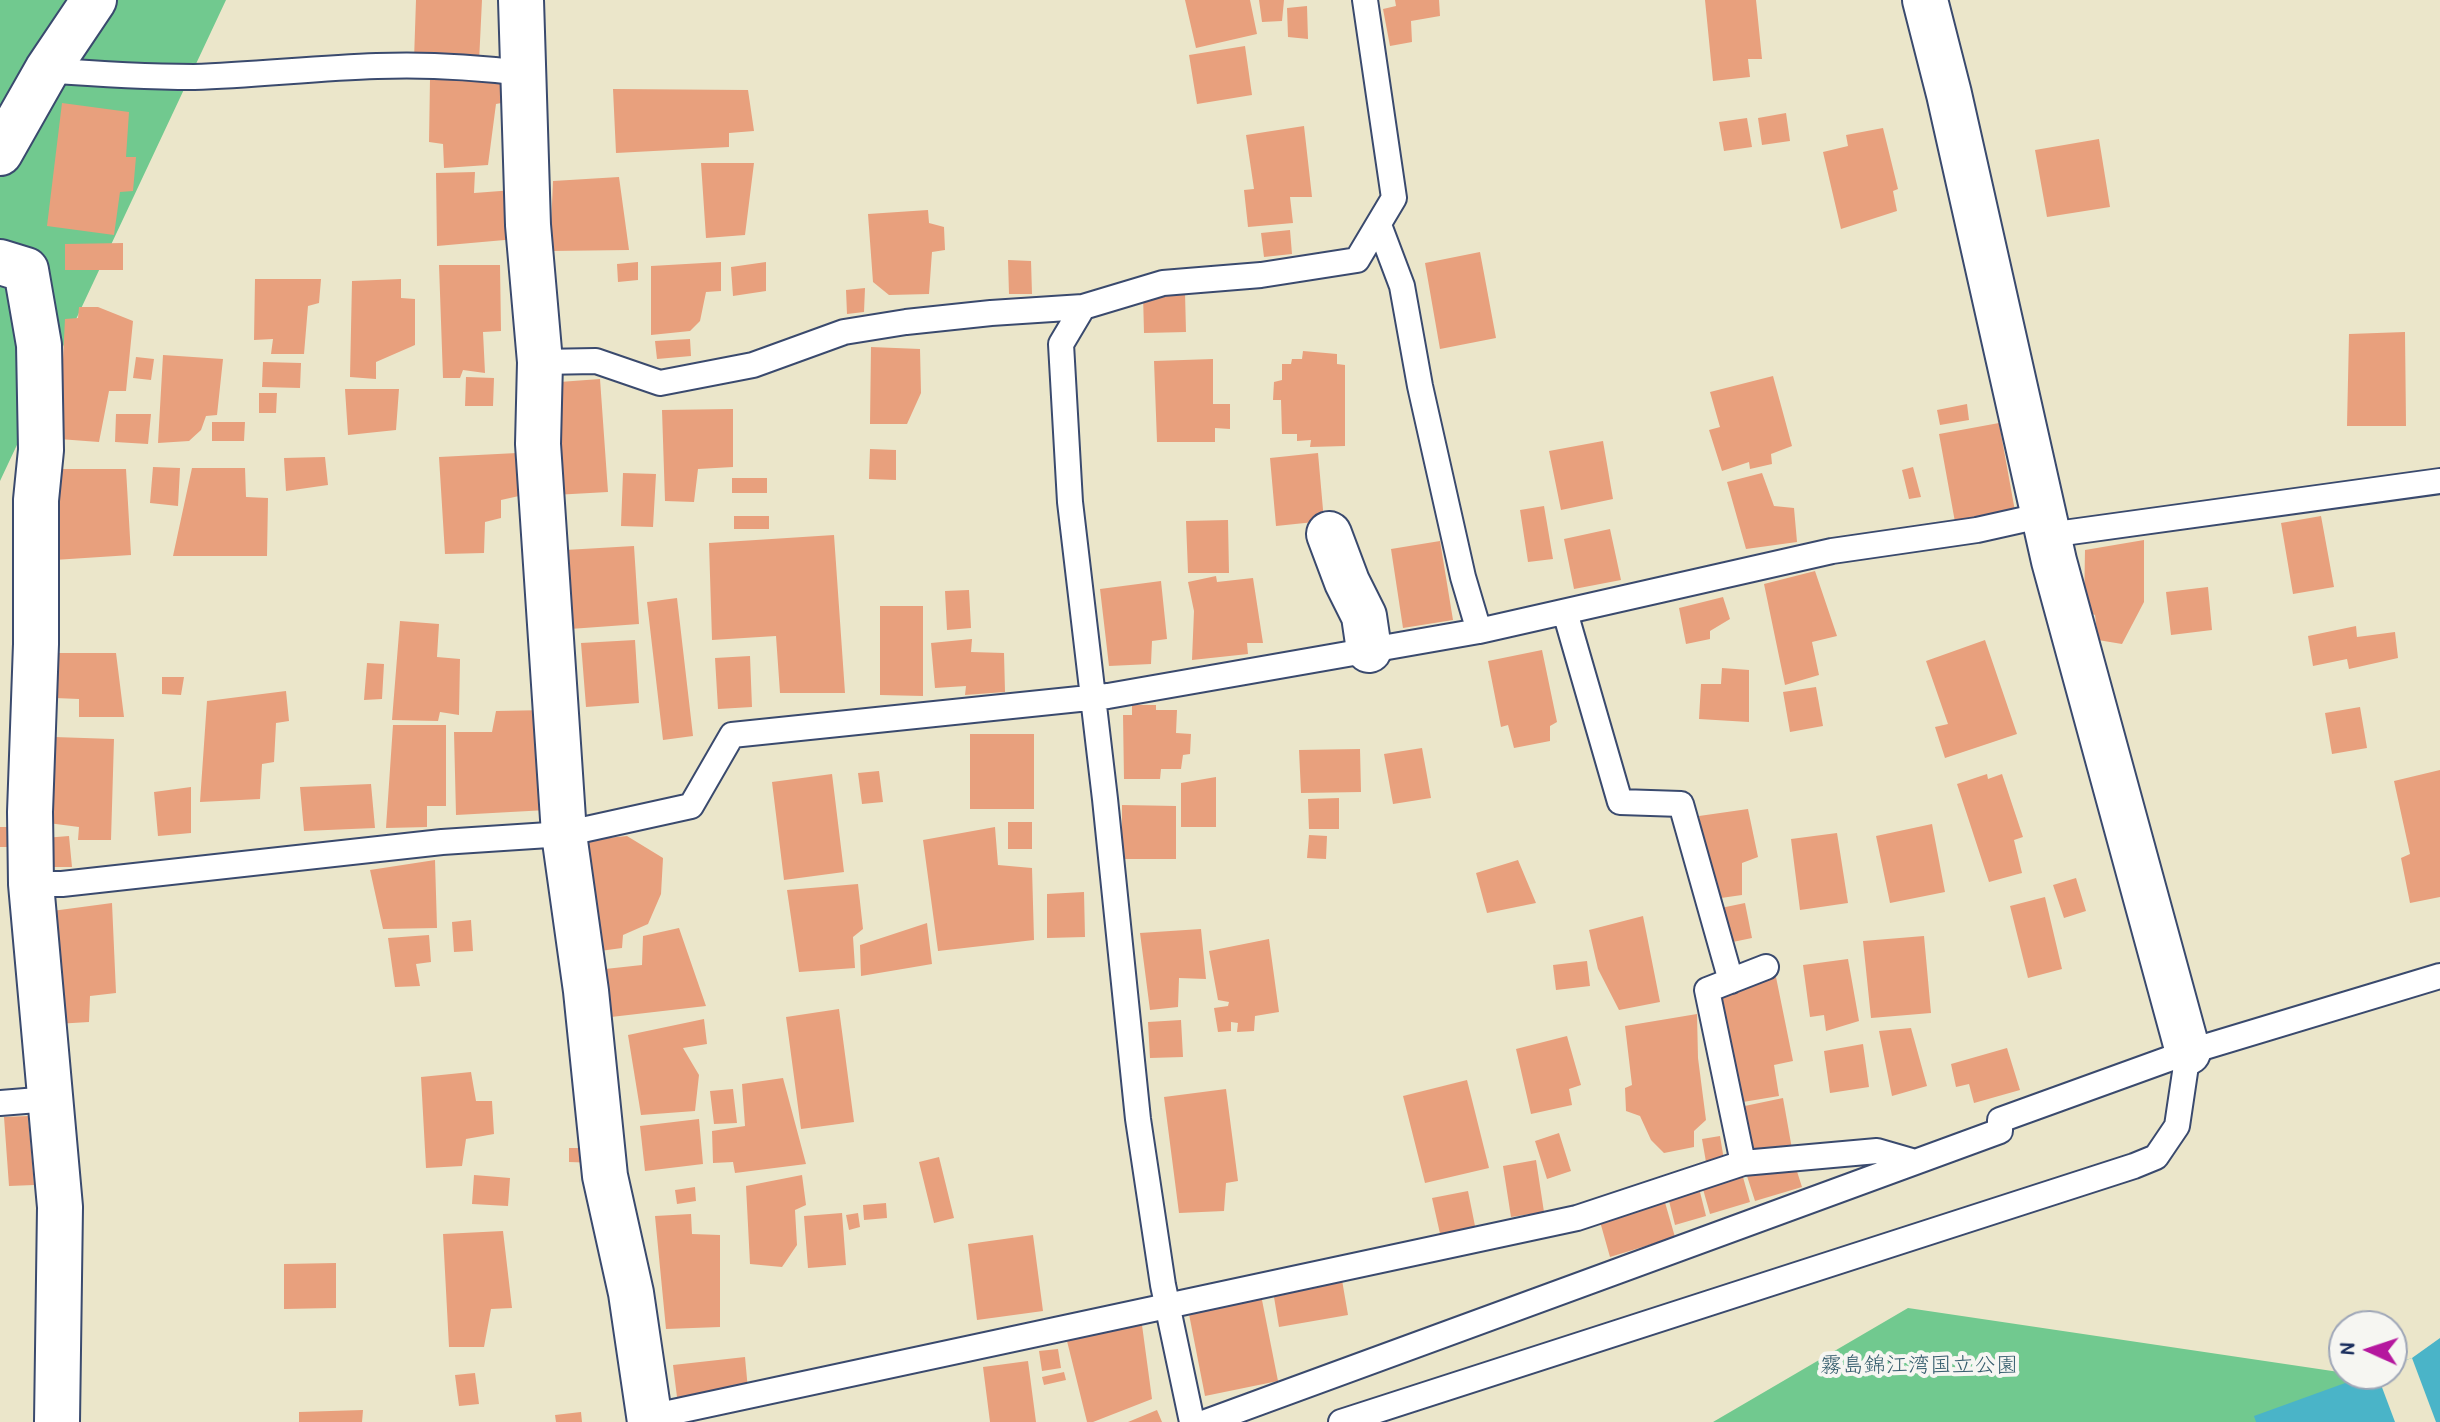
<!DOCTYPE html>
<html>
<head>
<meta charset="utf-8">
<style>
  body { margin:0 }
  #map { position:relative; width:2440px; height:1422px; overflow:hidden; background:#ebe6ca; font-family:"Patrick Hand",sans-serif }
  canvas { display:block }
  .north { position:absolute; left:2328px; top:1310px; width:80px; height:80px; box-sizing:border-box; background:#f6f6f2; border:2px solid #9ea6b7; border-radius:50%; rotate:273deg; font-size:22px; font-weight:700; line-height:32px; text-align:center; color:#1b2f5e }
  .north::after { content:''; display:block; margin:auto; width:28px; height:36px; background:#b5179e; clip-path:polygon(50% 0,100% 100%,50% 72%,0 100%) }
</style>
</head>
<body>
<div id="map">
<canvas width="2440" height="1422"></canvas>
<div class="north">N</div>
</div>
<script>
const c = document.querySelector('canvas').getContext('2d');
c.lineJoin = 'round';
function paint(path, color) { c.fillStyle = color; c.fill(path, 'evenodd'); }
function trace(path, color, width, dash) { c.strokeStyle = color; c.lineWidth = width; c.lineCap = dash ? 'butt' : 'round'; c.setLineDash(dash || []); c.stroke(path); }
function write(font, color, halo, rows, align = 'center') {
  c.font = font + ' "Patrick Hand","Klee One",sans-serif'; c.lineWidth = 8; c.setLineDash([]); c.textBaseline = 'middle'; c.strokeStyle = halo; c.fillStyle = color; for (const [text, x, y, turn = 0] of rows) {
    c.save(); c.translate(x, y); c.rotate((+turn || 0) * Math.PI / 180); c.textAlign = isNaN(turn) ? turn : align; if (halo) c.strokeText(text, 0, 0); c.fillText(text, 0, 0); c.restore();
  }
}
paint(new Path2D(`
  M0,0H226L0,481Z
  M1908,1308L2440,1387V1422H1713Z`), '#71c98f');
paint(new Path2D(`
  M2440,1338V1422H2256L2254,1416L2370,1374H2392V1365L2412,1358Z`), '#4ab4c8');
paint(new Path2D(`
  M2412,1358L2436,1422H2395L2377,1374H2392V1365Z`), '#ebe6ca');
paint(new Path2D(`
  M416,0H482L479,62L414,60Z
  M1185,0H1250L1257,34L1196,48Z
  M1259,0H1284L1282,21L1262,22Z
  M1395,0H1439L1440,16L1411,21L1412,42L1390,46L1383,9L1396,6Z
  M1705,0H1756L1762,59H1748L1750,77L1713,81Z
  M1307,6L1308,39L1288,37L1287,8Z
  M1245,46L1252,95L1197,104L1189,55Z
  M517,76L512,101L496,104L488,165L444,168L443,144L429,142L430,79Z
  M613,89L748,90L754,131L729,133V147L616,153Z
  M62,103L129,112L126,157H136L133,191L120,192L114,235L47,226Z
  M1786,113L1790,141L1762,145L1758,118Z
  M1747,118L1752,147L1724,151L1719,122Z
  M1304,126L1312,197H1290L1293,223L1248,227L1244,190L1254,189L1246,135Z
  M1883,128L1898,189L1893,191L1897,211L1841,229L1823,152L1848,146L1846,135Z
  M2099,139L2110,207L2047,217L2035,150Z
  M701,163H754L745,235L706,238Z
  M475,172L474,193L514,190L516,239L437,246L436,173Z
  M619,177L629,250L550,251L553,181Z
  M928,210L929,223L944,227L945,250L932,252L929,294L889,295L873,282L868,214Z
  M1290,230L1292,254L1264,257L1261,233Z
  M123,243V270H65V244Z
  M1480,252L1496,338L1440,349L1425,263Z
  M1008,260L1031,261L1032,294H1009Z
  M638,262V280L618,282L617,264Z
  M721,262V291L706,292L700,321L690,331L651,335V266Z
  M766,262V291L733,296L731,267Z
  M439,265H500L501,331L483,332L485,373L463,370L460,378H443Z
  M255,279H321L319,303L308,306L304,354H271L273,339L254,340Z
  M401,279V298L415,299V345L376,362V379L350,377L352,281Z
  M865,288L864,312L847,314L846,290Z
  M1185,292L1186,332L1144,333L1143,294Z
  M79,307H98L133,321L126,391H109L99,442L59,439L65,319L78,318Z
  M2405,332L2406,426H2347L2349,334Z
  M690,339L691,356L657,359L655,341Z
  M871,347L920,349L921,393L907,424H870Z
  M1303,351L1337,354V364L1345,365V446L1310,447L1311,440L1297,441V434H1282L1281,400H1273L1274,382L1282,380V364H1291L1292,359H1302Z
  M163,355L223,359L217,415L206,416L201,430L189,441L158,443Z
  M136,357L154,359L151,380L133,378Z
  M1213,359V404H1230V429L1215,428V442H1157L1154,361Z
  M263,362L301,363L300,388L262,387Z
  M1773,376L1792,446L1771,454L1772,464L1750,469L1749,462L1722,471L1709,430L1720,427L1710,392Z
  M466,377L494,378L493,406H465Z
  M600,379L608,492L554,495L546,383Z
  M345,389H399L396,430L348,435Z
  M259,393H277L276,413H259Z
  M1967,404L1969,420L1940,425L1937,410Z
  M733,409V467L698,469L694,502L665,501L662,410Z
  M116,414H151L148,444L115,442Z
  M212,422H245L244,441H212Z
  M1999,423L2015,511L1955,522L1939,434Z
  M1603,441L1613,499L1561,510L1549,451Z
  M870,449L896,450V480L869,479Z
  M517,453L519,496L501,500V518L485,522L484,553L445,554L439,457Z
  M1318,453L1324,521L1276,526L1270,458Z
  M325,457L328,485L286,491L284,458Z
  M153,467L180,468L178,506L150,503Z
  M1913,467L1921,497L1909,499L1902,470Z
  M192,468H245L246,497L268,498L267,556H173Z
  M55,469H126L131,555L54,560Z
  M623,473L656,474L653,527L621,526Z
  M1762,473L1774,506L1794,508L1797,542L1746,549L1727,482Z
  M732,478H767V493H732Z
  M1544,506L1553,559L1528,562L1520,510Z
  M734,516H769V529H734Z
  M2321,516L2334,587L2293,594L2281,523Z
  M1228,520L1229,573H1188L1186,521Z
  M1610,529L1621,580L1574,589L1564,539Z
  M834,535L845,693H780L776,636L712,640L709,543Z
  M2144,540V602L2122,644L2098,640L2095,615L2084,611L2085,550Z
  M1440,541L1453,620L1403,628L1391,549Z
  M634,546L639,624L570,629L565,550Z
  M1815,571L1837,636L1812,642L1819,675L1785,685L1764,584Z
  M1216,576L1217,582L1253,578L1263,643H1247L1248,654L1192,660L1194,611L1188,582Z
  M1161,581L1167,639L1152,641L1151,664L1109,666L1100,589Z
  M2208,587L2212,630L2171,635L2166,592Z
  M969,590L971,628L947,630L945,591Z
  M1723,597L1730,619L1710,631V639L1686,644L1679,608Z
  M677,598L693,736L663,740L647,602Z
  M880,606H923V696L880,695Z
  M400,621L439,624L437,657L460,659L459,715L440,712L438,721L392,720Z
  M2356,626L2357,637L2395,632L2398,658L2349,669L2347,659L2313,666L2308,636Z
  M972,639L971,652L1004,653L1005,692L965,695L966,686L935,688L931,643Z
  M635,640L639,703L586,707L581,643Z
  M1985,640L2017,734L1945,758L1935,727L1948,724L1926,661Z
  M1542,650L1557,722L1550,726V741L1514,748L1508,725L1501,727L1488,661Z
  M57,653H116L124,717H79V699L55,698Z
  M750,656L752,707L718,709L715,658Z
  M367,663L384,664L382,699L364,700Z
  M1722,668L1749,670V722L1699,719L1701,684H1721Z
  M162,677H184L181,695L162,694Z
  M1816,687L1823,726L1790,732L1783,692Z
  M286,691L289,721L276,723L274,762L262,764L260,799L200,802L207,701Z
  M1132,705H1156V710H1177L1176,733L1191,734L1190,754L1183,755L1181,769H1161L1160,779H1124L1123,715H1132Z
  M2360,707L2367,748L2332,754L2325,713Z
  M548,710L547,810L456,815L454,732H492L496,711Z
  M393,725H446V806H427V827L386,828Z
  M970,734H1034V809H970Z
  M54,737L114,739L111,840H78L79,827L48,823Z
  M1422,748L1431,798L1393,804L1384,754Z
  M1360,749L1361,792L1301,793L1299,750Z
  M2440,770V897L2410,903L2401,858L2410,854L2394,781Z
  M879,771L883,802L862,804L858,773Z
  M832,774L844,872L784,880L772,782Z
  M1987,774L1988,779L2002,774L2023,837L2014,840L2022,873L1989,882L1957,784Z
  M1216,777V827H1181V783Z
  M371,784L375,828L304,831L300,787Z
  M191,787V833L158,836L154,792Z
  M1339,798V829H1309L1308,799Z
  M1122,805L1176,806V859H1122Z
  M1748,809L1758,857L1742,863V895L1714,899L1699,816Z
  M1008,822H1032V849H1008Z
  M1932,824L1945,892L1890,903L1876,836Z
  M0,827H13V847H0Z
  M995,827L998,865L1032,868L1034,940L938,951L923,840Z
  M1837,833L1848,903L1800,910L1791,839Z
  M1309,835L1327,836L1326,859L1307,858Z
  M69,836L72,867H41L44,838Z
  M627,836L663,858L661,894L648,924L623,935L622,948L600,951L588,840Z
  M435,860L437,928L383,929L370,870Z
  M1518,860L1536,903L1487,913L1476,873Z
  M2076,878L2086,911L2064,918L2053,885Z
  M858,884L863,929L853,937L855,968L799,972L787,890Z
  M1084,892L1085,937L1047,938V894Z
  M2045,897L2062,969L2028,978L2010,906Z
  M112,903L116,993L90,996L89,1022L56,1024L52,911Z
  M1745,903L1752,938L1723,944L1716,909Z
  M1643,916L1660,1002L1619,1010L1598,969L1589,930Z
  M471,920L473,951L454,952L452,922Z
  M927,923L932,964L861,976L860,945Z
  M679,928L706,1006L611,1017L605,969L642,965L643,936Z
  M1201,929L1206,979L1179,978L1178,1007L1150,1010L1140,933Z
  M429,935L431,962L416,964L420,986L395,987L388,938Z
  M1924,936L1931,1013L1871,1018L1863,941Z
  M1269,939L1279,1012L1255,1016L1254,1031L1237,1032L1238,1023L1231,1022V1031L1218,1032L1214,1008L1228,1006L1229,1002L1218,1000L1209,951Z
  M1848,959L1859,1021L1826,1031L1824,1015L1810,1017L1803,965Z
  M1587,961L1590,986L1556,990L1553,965Z
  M1776,977L1793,1061L1774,1065L1779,1096L1737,1103L1717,990Z
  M839,1009L854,1122L801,1129L786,1017Z
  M1697,1014L1698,1058L1706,1120L1694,1131V1147L1664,1153L1651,1140L1640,1116L1626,1111L1625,1088L1632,1085L1625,1026Z
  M704,1019L707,1044L683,1048L699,1075L695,1111L641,1115L628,1035Z
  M1181,1020L1183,1057L1150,1058L1148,1022Z
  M1911,1028L1927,1086L1892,1096L1879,1031Z
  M1567,1036L1581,1085L1569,1089L1572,1105L1531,1114L1516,1049Z
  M1863,1044L1869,1087L1830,1093L1824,1051Z
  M2007,1048L2020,1090L1974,1103L1969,1084L1956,1087L1951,1064Z
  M471,1072L476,1101H492L494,1134L466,1139L462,1166L426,1168L421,1077Z
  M783,1078L806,1164L735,1173L733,1162L713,1163L712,1131L745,1126L742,1084Z
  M1467,1080L1489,1168L1425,1183L1403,1096Z
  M733,1089L737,1123L714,1124L710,1091Z
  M1226,1089L1238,1181L1226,1183L1224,1211L1179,1213L1164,1097Z
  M1783,1098L1792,1149L1750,1157L1740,1107Z
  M28,1116L34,1185L9,1186L4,1117Z
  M699,1119L703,1164L645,1171L640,1126Z
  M1559,1133L1571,1171L1547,1179L1535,1141Z
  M1720,1136L1724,1160L1706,1162L1702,1139Z
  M569,1148H600L599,1163L569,1162Z
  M939,1157L954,1218L934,1223L919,1162Z
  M1536,1160L1544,1212L1511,1217L1503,1166Z
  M1794,1162L1802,1187L1755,1201L1747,1176Z
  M1741,1170L1750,1202L1710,1214L1701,1182Z
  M474,1175L510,1178L508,1206L472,1204Z
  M802,1175L806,1205L795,1210L797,1245L782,1267L750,1264L746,1186Z
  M1698,1184L1706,1216L1675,1225L1667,1193Z
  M695,1187L696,1201L677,1204L675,1190Z
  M1468,1191L1476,1231L1441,1238L1432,1198Z
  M1664,1199L1675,1237L1610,1257L1599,1218Z
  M886,1203L887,1218L864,1220L863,1205Z
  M842,1213L846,1265L808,1268L804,1216Z
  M858,1213L860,1227L849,1230L846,1215Z
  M691,1214L692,1234L720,1235V1327L666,1329L655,1216Z
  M503,1231L512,1308L491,1309L484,1347H449L443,1234Z
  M1033,1235L1043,1311L977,1320L968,1244Z
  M336,1263V1308L284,1309V1264Z
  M1342,1280L1348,1315L1279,1327L1273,1291Z
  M1261,1295L1278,1381L1205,1396L1188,1309Z
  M1142,1325L1152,1399L1093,1422H1087L1067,1341Z
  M1058,1349L1061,1368L1042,1371L1039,1351Z
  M745,1357L748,1390L677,1397L673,1365Z
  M1028,1361L1036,1422H990L983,1367Z
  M1064,1372L1066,1380L1044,1385L1042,1377Z
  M475,1373L479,1404L459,1406L455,1375Z
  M363,1410L362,1422H299V1412Z
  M1157,1410L1162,1422H1128Z
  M581,1412L582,1422H556L555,1415Z`), '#e8a07d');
const lane = new Path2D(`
  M47,70C96,74 145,77 194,77C255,75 316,68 377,66C426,64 474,67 523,73
  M1379,225L1402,286L1420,386L1447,506L1463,577L1479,631
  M540,362L596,361L660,383L753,365L844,332L906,322L991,313L1083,307
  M2049,535L2440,481
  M1565,612L1620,802L1681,804L1731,981
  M31,884H62L442,842L564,834L691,806L732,735L1108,696L1479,631L1832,551L1977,530L2044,515
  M0,1103L50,1099
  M1743,1163L1707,990L1766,967
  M650,1417L1577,1218L1743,1163L1877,1151L1915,1162
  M1192,1422L1163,1285L1138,1119L1105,799L1070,502L1061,344L1083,307L1163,283L1261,275L1357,260L1394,198L1365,0
  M1206,1422L2000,1131V1120L2188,1052L2440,976
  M1341,1422L2134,1166L2156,1157L2177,1126L2188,1052`);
const street = new Path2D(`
  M521,0L528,225L540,362L538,444L564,834L586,991L605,1176L631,1293L650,1422
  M1925,0L1949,94L2054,561L2188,1052
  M0,262L26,270L39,345L41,450L36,500V644L30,812L31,884L60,1207L57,1422
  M1329,534L1347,582L1364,616L1369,650`);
const highway = new Path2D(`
  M0,153L47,70L94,0`);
trace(lane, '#3a4a6e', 28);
trace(street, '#3a4a6e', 48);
trace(highway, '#3a4a6e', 48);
trace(lane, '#fff', 24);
trace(street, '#fff', 44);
trace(highway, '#fff', 44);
write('22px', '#355d6d', '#f6f6f2', [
  ["霧島錦江湾国立公園",1919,1366]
]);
</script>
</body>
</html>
